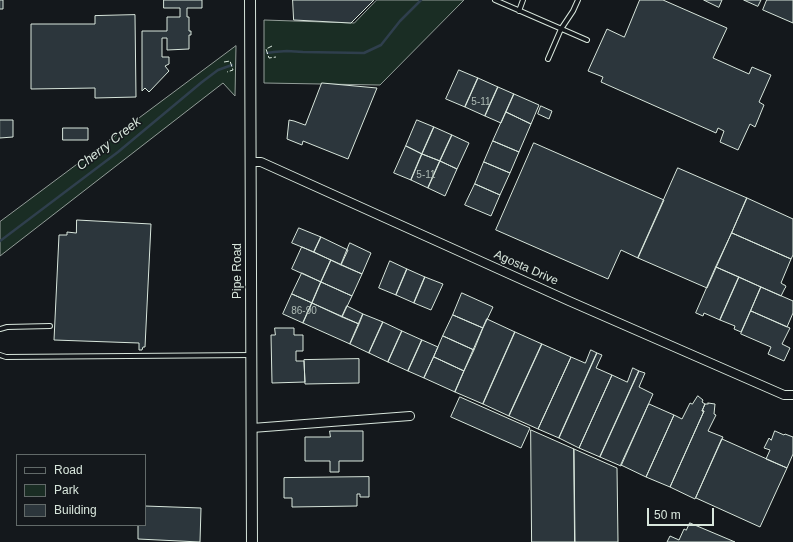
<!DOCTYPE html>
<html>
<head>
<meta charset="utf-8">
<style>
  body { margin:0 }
  #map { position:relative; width:793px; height:542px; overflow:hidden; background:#14181c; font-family:Helvetica,sans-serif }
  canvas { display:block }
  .legend { position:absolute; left:16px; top:454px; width:130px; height:72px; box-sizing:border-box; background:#14181c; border:1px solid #626a69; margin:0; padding:5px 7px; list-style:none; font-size:12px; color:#d8e6dc }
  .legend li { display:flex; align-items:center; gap:8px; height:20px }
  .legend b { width:20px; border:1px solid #626a69 }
  .scale { position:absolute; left:647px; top:508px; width:67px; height:18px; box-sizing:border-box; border:2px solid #d8e6dc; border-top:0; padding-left:5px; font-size:12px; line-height:14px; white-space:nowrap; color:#d8e6dc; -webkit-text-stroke:3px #14181c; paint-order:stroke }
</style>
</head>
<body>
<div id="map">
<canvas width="793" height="542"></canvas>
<ul class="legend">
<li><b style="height:5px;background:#14181c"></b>Road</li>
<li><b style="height:11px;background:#1a2d24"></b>Park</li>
<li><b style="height:11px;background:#2c363c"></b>Building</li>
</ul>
<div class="scale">50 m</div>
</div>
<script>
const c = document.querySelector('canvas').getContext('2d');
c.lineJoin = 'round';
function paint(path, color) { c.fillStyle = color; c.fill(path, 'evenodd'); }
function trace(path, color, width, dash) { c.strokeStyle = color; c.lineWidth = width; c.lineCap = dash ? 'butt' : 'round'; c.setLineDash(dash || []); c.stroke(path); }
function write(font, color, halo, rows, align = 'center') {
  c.font = font + ' Helvetica,sans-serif'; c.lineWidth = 3; c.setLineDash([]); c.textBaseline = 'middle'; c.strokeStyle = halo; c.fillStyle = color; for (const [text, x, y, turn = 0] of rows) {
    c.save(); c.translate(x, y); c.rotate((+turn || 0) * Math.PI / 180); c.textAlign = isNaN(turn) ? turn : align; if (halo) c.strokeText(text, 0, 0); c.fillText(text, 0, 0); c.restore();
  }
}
const green = new Path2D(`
  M377,0H464L380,85L264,83V20L354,23Z
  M236,46L235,96L223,83L0,256V222Z`);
paint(green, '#1a2d24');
trace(green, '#939e99', 1);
trace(new Path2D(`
  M267,53L274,52L287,51L303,52L364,53L381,45L400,21L421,0
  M0,241L118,152L202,82L218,70L232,65`), '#2f3f4d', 2.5);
const building = new Path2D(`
  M0,0H3V9H0Z
  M164,0H202V8H187V17H189V31H191V35H189V49L167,50V38H162V57H169V64L165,66L169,71L149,92L145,88L142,91V31H167V17H180V8H164Z
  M293,0H374L351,23L294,20Z
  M640,0H663L727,28L713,58L749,74L752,67L771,75L759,102L764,105L755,127L750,124L738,150L720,142L724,131L718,128L716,133L601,82L603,77L588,71L607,29L624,37Z
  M704,0H722L719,7Z
  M744,0H761L758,6Z
  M767,0H793V23L763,10Z
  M135,15L136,97L95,98V88L31,89V24H95V16Z
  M459,70L478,78L465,107L446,99Z
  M478,78L498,87L485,116L465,107Z
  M322,83L377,88L348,159L303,141L302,145L287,139L289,120L294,121L305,125Z
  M498,87L514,94L501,123L485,116Z
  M514,94L539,105L531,124L506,112Z
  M541,106L552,111L549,119L538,114Z
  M506,112L531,124L519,152L493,141Z
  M0,120H13V137L0,138Z
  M417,120L434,127L422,154L406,146Z
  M434,127L452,135L440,161L422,154Z
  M63,128H88V140H63Z
  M452,135L469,143L457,169L440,161Z
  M493,141L519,152L510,173L484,162Z
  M534,143L664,200L638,258L621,250L608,279L496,230Z
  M406,146L422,154L411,180L394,173Z
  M422,154L440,161L428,188L411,180Z
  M440,161L457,169L445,196L428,188Z
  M484,162L510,173L500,195L475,184Z
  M678,168L747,198L707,288L638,258Z
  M475,184L500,195L491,216L465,205Z
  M747,198L793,219V255L791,259L732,233Z
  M77,220L151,224L145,347H143L142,350H139V343L54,340L59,235H67V232L76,233Z
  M299,228L321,237L314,252L292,243Z
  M732,233L791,259L781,283L784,285H785L786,287L785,288L781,296L716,267Z
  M321,237L348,250L341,265L314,252Z
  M350,243L371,253L362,274L341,265Z
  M302,247L331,260L321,282L292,269Z
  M331,260L362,274L352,296L321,282Z
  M390,261L407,269L396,295L379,288Z
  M716,267L739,277L720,320L704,313L703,316L696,313Z
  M407,269L425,277L414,303L396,295Z
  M302,273L321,282L312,303L292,294Z
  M425,277L443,284L431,310L414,303Z
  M739,277L761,287L741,332L734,329L735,326L720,320Z
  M321,282L352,296L342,317L312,303Z
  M761,287L793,301V313L787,327L751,311Z
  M462,293L493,307L483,328L453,315Z
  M292,294L312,303L303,323L283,314Z
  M312,303L359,324L350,344L303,323Z
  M347,306L363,314L359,324L342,317Z
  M751,311L790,328L782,344L790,348L784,361L768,354L771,347L741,334Z
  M363,314L383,322L369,353L350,344Z
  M453,315L483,328L474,350L443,336Z
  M487,319L515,332L483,404L455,392Z
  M383,322L402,331L388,362L369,353Z
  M275,328H294V335H303V351H296V361H304L305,382L272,383L271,335H275Z
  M402,331L422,340L408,371L388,362Z
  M515,332L542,344L509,416L483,404Z
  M443,336L474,350L464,371L434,357Z
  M422,340L438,347L424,378L408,371Z
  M542,344L571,357L538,429L509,416Z
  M591,350L597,353L559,438L538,429L571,357L585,363Z
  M597,353L602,355L596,368L612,375L579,448L559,438Z
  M434,357L464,371L455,392L424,378Z
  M359,359V383L305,384L304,360Z
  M633,368L639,371L600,457L579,448L612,375L627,382Z
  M639,371L645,373L639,387L653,394L621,466L600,457Z
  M698,396L703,400L702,402L705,404L702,411H704L670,487L646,477L674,415L682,419L690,403L692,404Z
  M460,397L530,428L521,448L451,417Z
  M708,403L715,404L714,414L716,415L708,431L723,437L695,499L670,487L704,411H702L705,404H708Z
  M649,404L674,415L646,477L621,465Z
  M531,430L574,449L575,542H532Z
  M330,431H363V461H339V472H330V461H305V437H330Z
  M775,431L784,435L785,434L793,437V454L787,468L766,459L770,450L764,448L769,438L771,440Z
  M722,439L787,468L760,527L696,498Z
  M574,449L617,468L618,542H575Z
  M369,477V497H360V494H357V506L292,507V498H284V478Z
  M145,506L201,508L200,542L138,539V525H145Z
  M690,523L735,542H667L670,536L679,540L684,529L686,530Z`);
paint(building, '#2c363c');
trace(building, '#d8e6dc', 1);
const service = new Path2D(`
  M495,0L587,40
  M519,11L523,0
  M548,59L561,29L573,11L578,0
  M0,329L7,327L50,326
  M0,355L6,357L251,355`);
const minor = new Path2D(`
  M251,162H261L569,301L784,395H793
  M252,428L410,416`);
const tertiary = new Path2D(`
  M250,0L252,542`);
trace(service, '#d8e6dc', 6);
trace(minor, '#d8e6dc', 10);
trace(tertiary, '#d8e6dc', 12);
trace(service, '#14181c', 4);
trace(minor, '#14181c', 8);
trace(tertiary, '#14181c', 10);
trace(new Path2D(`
  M272,46L266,49L269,58L276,57
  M224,62L230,61L233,70L227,72`), '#d8e6dc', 1, [5, 2]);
write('10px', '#adbab4', null, [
  ["5-11",481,102],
  ["5-11",426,175],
  ["86-90",304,311]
]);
write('12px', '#d8e6dc', '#14181c', [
  ["Agosta Drive",526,268,24],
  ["Pipe Road",238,271,-90]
]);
write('italic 13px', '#d8e6dc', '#14181c', [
  ["Cherry Creek",109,144,-38]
]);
</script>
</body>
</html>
